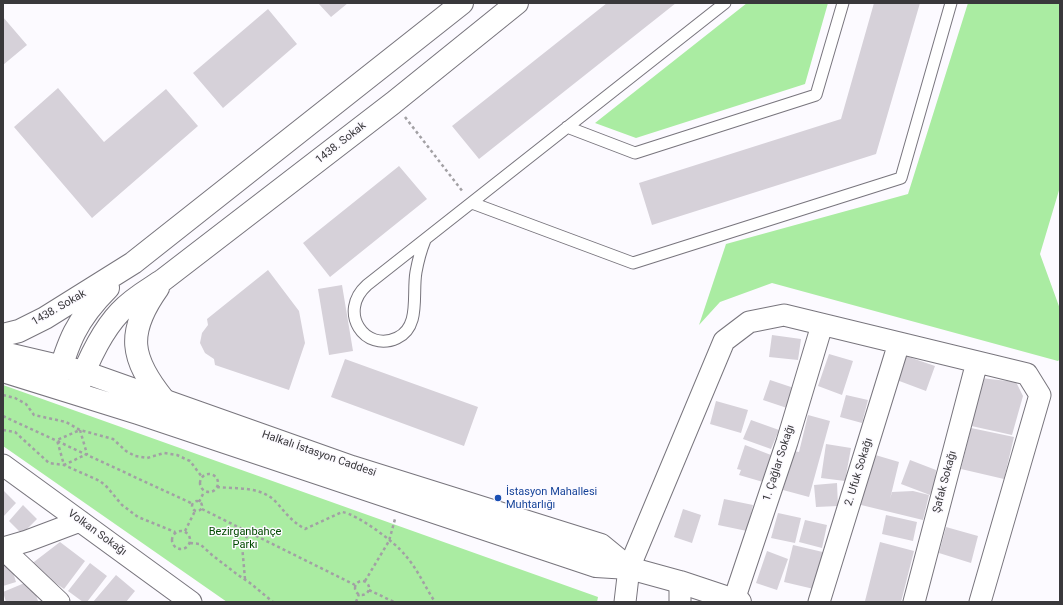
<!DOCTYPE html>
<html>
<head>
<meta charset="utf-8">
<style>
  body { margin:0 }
  #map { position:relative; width:1063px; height:605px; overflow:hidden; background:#fcfaff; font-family:Roboto,sans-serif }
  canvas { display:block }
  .frame { position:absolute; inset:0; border:4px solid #39383b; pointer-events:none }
</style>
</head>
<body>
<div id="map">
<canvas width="1063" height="605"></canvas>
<div class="frame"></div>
</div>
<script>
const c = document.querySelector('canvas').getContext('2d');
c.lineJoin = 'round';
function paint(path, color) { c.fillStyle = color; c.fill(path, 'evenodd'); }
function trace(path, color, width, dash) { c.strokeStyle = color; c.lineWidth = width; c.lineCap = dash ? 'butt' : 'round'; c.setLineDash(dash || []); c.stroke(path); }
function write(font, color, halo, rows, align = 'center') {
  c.font = font + ' Roboto,sans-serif'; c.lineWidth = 3; c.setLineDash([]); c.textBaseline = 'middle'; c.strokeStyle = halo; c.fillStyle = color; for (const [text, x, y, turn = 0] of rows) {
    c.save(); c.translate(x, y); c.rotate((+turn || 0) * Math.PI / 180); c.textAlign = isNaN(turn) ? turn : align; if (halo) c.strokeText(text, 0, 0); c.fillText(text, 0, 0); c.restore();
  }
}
paint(new Path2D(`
  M747,3H828L805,84L636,138L595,123Z
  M968,3H1060V187L1040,254L1060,309V359L1058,361L772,283L720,302L699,325L726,244L908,194Z
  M3,385L598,597L597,602H227L3,446Z`), '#aaeca2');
paint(new Path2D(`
  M318,3H348L331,17Z
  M607,3H676L479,159L452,126Z
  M874,3H920L876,154L652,225L639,183L841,119Z
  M268,9L297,44L223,108L193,73Z
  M3,17L27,45L3,65Z
  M58,88L104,142L166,89L198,126L92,218L14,127Z
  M399,166L427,199L330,277L303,243Z
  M268,270L299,311L305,343L289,390L215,365L214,359L205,353L200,343L202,333L208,325L207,319Z
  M342,285L353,351L329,355L318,289Z
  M772,335L801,339L798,360L769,357Z
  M829,354L853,361L842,395L818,386Z
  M903,355L935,366L926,391L894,379Z
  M345,359L478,407L464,446L331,397Z
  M981,378L1016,382L1023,396L1012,435L967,425Z
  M770,380L794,388L787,408L763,400Z
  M846,395L868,400L862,423L840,417Z
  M716,401L748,410L741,433L710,424Z
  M808,415L830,421L809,497L783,490L794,451L799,452Z
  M751,420L779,430L771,449L743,439Z
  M971,428L1014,437L1004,479L961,469Z
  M826,444L851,448L845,481L821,478Z
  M745,445L771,455L763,482L739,475L741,470L737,469Z
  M872,454L899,462L890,499L892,492L913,491L929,495L923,520L857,504Z
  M910,460L936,470L935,481L930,495L901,484Z
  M837,483L838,506L816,507L814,485Z
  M4,491L16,503L3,517V493Z
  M724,499L753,505L747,531L718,525Z
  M23,505L37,519L22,534L9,521Z
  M683,509L701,515L692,543L674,537Z
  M778,513L801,518L795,543L771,538Z
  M886,515L917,522L913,541L882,534Z
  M805,520L827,525L822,548L799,542Z
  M946,527L978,536L971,563L939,553Z
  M60,542L85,561L64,589L30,565Z
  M880,542L914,551L901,602L865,601Z
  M793,545L827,553L818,590L784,582Z
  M767,551L788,559L777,590L756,583Z
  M9,559L16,582L3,586V560Z
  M90,563L107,576L87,602H83L68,591Z
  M116,575L135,591L126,602H93Z
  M27,582L29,590L34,589L38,601L6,602L3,592Z`), '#d6d1d9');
const service = new Path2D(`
  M567,127L635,153L816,95L843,3
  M472,203L633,263L901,178L951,3
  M425,240C421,250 418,261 416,272C412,294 421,327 397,338C365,353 337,312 367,285L725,3`);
const minor = new Path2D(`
  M3,465L191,602
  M3,548L27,541L80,521
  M3,549L59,602
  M680,582V602
  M734,600L787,442L822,325
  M625,602L629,568L724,341L749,322L784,315L1027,374L1040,395L980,602
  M819,602L899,343
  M914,602L977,362`);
const tertiary = new Path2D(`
  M158,288C126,333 130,358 164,400
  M3,335L19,331L45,318L133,263L462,3
  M56,384C68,342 76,320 108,288
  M77,390C87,363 100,333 120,312C133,298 148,290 163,280L393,103L517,3`);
const secondary = new Path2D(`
  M3,353L84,372L352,467L601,545L629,568
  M3,371L138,413L596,566L629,568L680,582L740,602`);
trace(service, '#78757d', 13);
trace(minor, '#78757d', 23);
trace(tertiary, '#78757d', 24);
trace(secondary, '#78757d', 24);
trace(new Path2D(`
  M405,117L463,192
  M3,395L15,398L26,404L34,415L66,422L80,430L113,439L126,451L135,456L147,458L164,453L177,455L190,461L202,477
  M3,416L193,504
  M3,430L15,432L49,463L64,465L100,481L107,487L122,505L138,517L175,532
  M80,430L87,454L64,465L57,440Z
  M200 483a9 9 0 1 1 18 0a9 9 0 1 1-18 0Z
  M217,487C237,489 261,486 276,502C286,513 291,521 305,529L342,512C357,514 395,542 405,555C417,568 425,587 435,602
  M192 506a5 5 0 1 1 10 0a5 5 0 1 1-10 0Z
  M199,502L204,492
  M202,509L355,585
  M172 540a9 9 0 1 1 18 0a9 9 0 1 1-18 0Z
  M185,531L195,511
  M190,543L200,544L212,555L238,575L250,583L273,602
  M245,579L242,545L249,533
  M355 588a7 7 0 1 1 14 0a7 7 0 1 1-14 0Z
  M365,581L389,541L395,519
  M369,590L394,602
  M356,602L359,594`), '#a2a0a4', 2.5, [3, 3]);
trace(service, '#fff', 11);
trace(minor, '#fff', 21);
trace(tertiary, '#fff', 22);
trace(secondary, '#fff', 22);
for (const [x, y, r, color] of [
  [498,498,4,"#1a4fb4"]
]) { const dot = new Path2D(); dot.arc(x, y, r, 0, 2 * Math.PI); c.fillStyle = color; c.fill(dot); trace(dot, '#fcfaff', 1.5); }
write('11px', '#39383b', '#fcfaff', [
  ["1438. Sokak",341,143,-38],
  ["1438. Sokak",59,308,-30],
  ["Halkalı İstasyon Caddesi",319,454,19],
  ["1. Çağlar Sokağı",779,463,-72],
  ["2. Ufuk Sokağı",859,472,-73],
  ["Şafak Sokağı",945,482,-75],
  ["Volkan Sokağı",97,533,36]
]);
write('11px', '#164399', '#fcfaff', [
  ["İstasyon Mahallesi",506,492],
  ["Muhtarlığı",506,505]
], 'left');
write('11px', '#024a00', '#fcfaff', [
  ["Bezirganbahçe",245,532],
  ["Parkı",245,545]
]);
</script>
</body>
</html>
